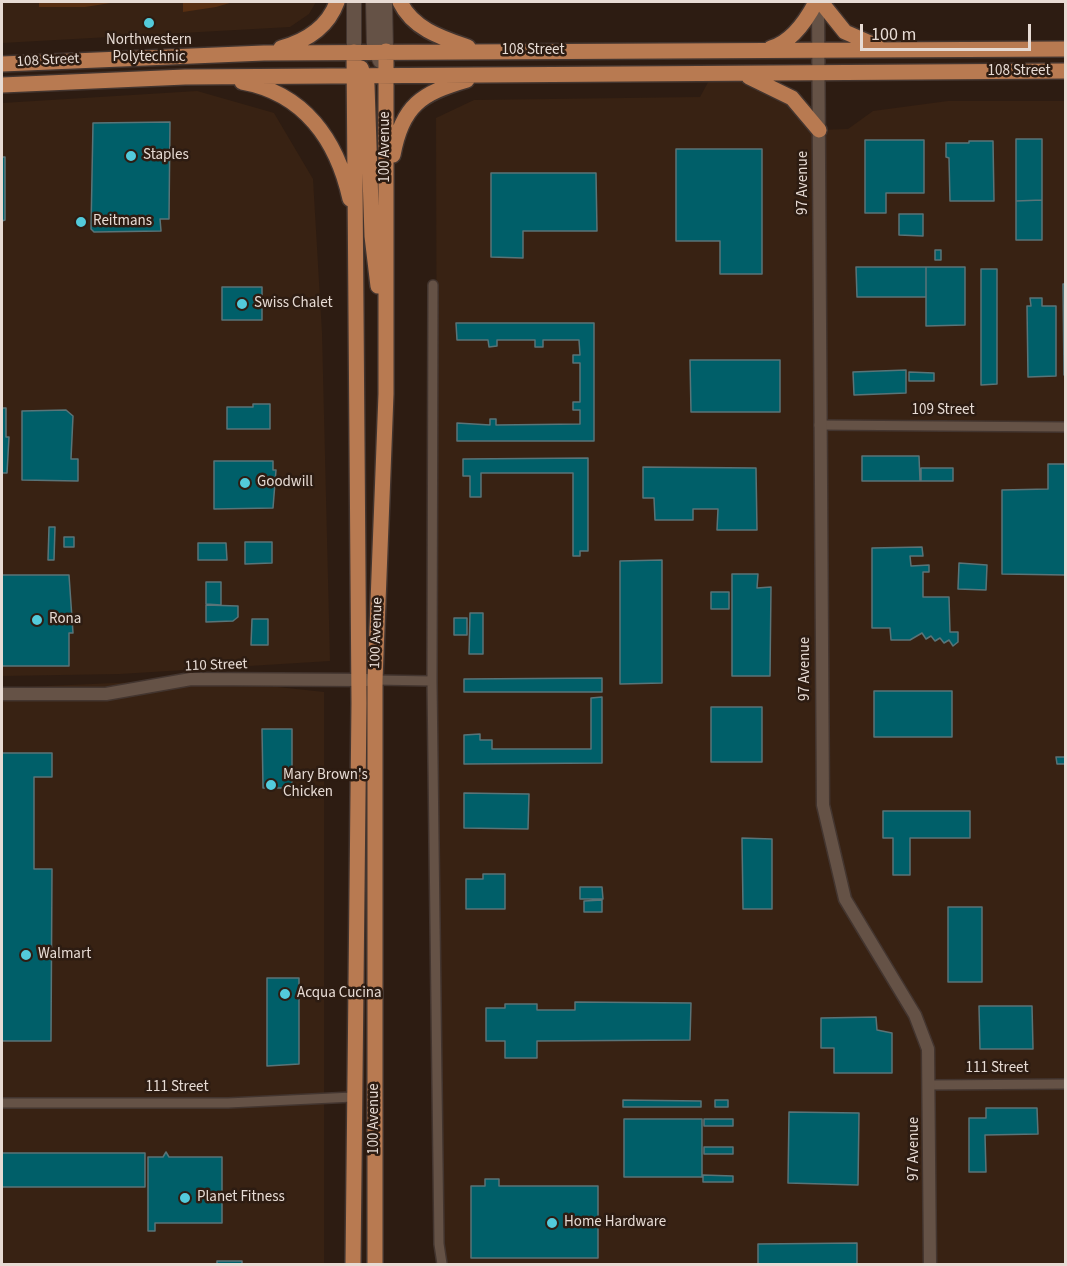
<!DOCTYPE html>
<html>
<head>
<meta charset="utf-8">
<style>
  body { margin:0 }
  #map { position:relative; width:1067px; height:1266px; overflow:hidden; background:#2d1c12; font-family:"Source Sans 3",sans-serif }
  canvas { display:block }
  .frame { position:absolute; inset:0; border:3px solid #e7dbd4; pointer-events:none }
  .scale { position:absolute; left:860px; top:24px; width:171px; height:27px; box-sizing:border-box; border:3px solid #e7dbd4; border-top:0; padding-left:8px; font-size:18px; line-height:21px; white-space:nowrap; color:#e7dbd4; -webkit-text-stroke:4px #2d1c12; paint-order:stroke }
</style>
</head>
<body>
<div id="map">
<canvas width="1067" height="1266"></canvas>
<div class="frame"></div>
<div class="scale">100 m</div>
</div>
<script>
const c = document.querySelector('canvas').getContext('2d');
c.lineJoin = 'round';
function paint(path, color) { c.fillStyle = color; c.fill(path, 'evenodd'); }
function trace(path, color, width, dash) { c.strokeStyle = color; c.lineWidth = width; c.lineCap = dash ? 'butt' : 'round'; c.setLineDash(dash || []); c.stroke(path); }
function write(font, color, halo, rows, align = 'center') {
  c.font = font + ' "Source Sans 3",sans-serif'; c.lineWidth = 5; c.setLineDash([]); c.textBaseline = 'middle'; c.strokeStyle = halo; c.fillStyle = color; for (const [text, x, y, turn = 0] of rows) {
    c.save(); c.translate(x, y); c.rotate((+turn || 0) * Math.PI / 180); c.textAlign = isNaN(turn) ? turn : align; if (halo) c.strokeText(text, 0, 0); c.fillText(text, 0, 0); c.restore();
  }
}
paint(new Path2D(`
  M2,2H316L309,14L290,27L2,43Z
  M712,75H744L778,89L819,130L848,129L873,111L948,101H1065V1264H442L439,1244L436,118L474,100L700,97Z
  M197,91L274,113L313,179L322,333L330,661L120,674L2,676V103Z
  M205,679L324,692V1264H2V688Z`), '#382213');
paint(new Path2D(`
  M39,2H117L85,7H39Z
  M183,2H233L216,7L183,12Z`), '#582f12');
const building = new Path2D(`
  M170,122L169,219H160L161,231L94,232L91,229L93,123Z
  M1016,139H1042V200L1016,201Z
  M865,140H924V193H886V213H865Z
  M969,141H993L994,201H950L949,158L946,157V143H969Z
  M676,149H762V274H720V241H676Z
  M2,157H5V220L2,221Z
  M491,173H596L597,231H523V258L491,257Z
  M1042,200V240H1016V201Z
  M899,214H923V236L899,235Z
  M935,250H941V260H935Z
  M856,267H926V297H857Z
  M926,267H965V325L926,326Z
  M981,269H997V384L981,385Z
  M1063,284H1066V375H1064Z
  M222,287H262V320H222Z
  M1030,298H1042V306H1056V376L1028,377L1027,306H1031Z
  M456,323H594V441H457V423L490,425V419H496V425L580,424V410H573V402H580V363H573V355H580L579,340H543V347H535V340H497V346L489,347L488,340H457Z
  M690,360H780V412H691Z
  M906,370V393L854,395L853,372Z
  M909,372L934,373V381H909Z
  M253,404H270V429H227V407H253Z
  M2,408H6V437H9L7,473H2Z
  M66,410L73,416L71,459H78V481L22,480V411Z
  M862,456H919L920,481H862Z
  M588,458V551H580V556H573V473H481V497H470V476H463V459Z
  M214,461H273V470H276L273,508L214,509Z
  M1048,464H1066V575L1002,574V490L1048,489Z
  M643,467L756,468L757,530H717L718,509H693V520H655L654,498H643Z
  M921,468H953V481H921Z
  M49,527H55L54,560H48Z
  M64,537H74V547H64Z
  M245,542H272V563L245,564Z
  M198,543H226L227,560H198Z
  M922,547L923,556H910L911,566L929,565V572H923V597H949L950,632H958V642L953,646L949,640L944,643L940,638L935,641L931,636L926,639L922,633L910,640H891L890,628H872V548Z
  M662,560V683L620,684V561Z
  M959,563L987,565L986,590L958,589Z
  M732,574H758L757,588L771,587L770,676H732Z
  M2,575H69L73,633H69V666H2Z
  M206,582H221V605L206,604Z
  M711,592H729V609H711Z
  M206,605L238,606V617L233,621L206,622Z
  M470,613H483V654H469Z
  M454,618H467V635H454Z
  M252,619H268V645H251Z
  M602,678V692H464V679Z
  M874,691H952V737H874Z
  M602,697V763L464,764V735L480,734V740H492V749H591V698Z
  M711,707H762V762H711Z
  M262,729H292V788H263Z
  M2,753H52V777H34V869H52L51,1041H2Z
  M1056,757H1066V764H1057Z
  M464,793L529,794L528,829L464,828Z
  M883,811H970V838H910V875H893V838H883Z
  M742,838L772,839V909H743Z
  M483,874H505V909H466V879H483Z
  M580,887H602L603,899H580Z
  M602,900V912H584V901Z
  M948,907H982V982H948Z
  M267,978H299V1064L267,1066Z
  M575,1002L691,1003L690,1040L537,1041V1058H505V1041H486V1008H505V1004H537V1010H575Z
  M979,1006H1032L1033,1049H980Z
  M876,1017L877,1030L892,1033V1073H834V1048H821V1018Z
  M623,1100L701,1101V1107H623Z
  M715,1100H728V1107H715Z
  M986,1108H1037L1038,1134L985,1135L986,1172H969V1118H986Z
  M789,1112L859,1113L858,1185L788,1183Z
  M624,1119H702V1177H624Z
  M704,1119H733V1126H704Z
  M704,1147H733V1154H704Z
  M166,1152L169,1157H222V1223H155V1231H148V1157H163Z
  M2,1153H145V1187H2Z
  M703,1175L733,1176V1182H703Z
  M485,1179H499V1186H598V1258H471V1186H485Z
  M857,1243V1264H758V1244Z
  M217,1261H242V1264H217Z`);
paint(building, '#005f69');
trace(building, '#597478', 1.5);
const minor = new Path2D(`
  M433,285L432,681L439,1244L442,1264
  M819,425L1066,427
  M375,680L432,681
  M929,1085L1066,1084
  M2,1103H228L353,1097`);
const tertiary = new Path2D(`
  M818,2L823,805L845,899L915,1015L928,1049L930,1264
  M2,694H106L191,679L367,680`);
const secondary = new Path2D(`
  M354,2V52
  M373,2L374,47L380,61
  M385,2L386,51`);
const primary = new Path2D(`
  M400,2C413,29 442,38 468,47
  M821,2L845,32L877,46
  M281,48C306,41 328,27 337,2
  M771,48C792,42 806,21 816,2
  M2,64L264,53L1066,49
  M361,68L367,85L372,236L378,286
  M749,77L792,98L819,130
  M242,82C304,93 337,140 350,199
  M2,85L185,77L1066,71
  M393,155C402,105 422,93 467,80
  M353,1264L359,703L354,52
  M375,1264V680L386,394V51`);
trace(minor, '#43352f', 12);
trace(tertiary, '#43352f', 15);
trace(secondary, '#43352f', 16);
trace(primary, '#43352f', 18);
trace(minor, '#655246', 9);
trace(tertiary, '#655246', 12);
trace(secondary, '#655246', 14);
trace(primary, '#b87a51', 15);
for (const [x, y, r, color] of [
  [149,23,6,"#53cbdb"],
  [131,156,6,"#53cbdb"],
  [81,222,6,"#53cbdb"],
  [242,304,6,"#53cbdb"],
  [245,483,6,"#53cbdb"],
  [37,620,6,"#53cbdb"],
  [271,785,6,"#53cbdb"],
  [26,955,6,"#53cbdb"],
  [285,994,6,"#53cbdb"],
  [185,1198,6,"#53cbdb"],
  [552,1223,6,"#53cbdb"]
]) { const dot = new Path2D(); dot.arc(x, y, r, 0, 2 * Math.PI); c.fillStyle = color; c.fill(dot); trace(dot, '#2d1c12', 2); }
write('15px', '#e7dbd4', '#2d1c12', [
  ["Northwestern",149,41,"center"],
  ["Polytechnic",149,58,"center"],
  ["Staples",143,156],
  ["Reitmans",93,222],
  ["Swiss Chalet",254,304],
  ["Goodwill",257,483],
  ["Rona",49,620],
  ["Mary Brown's",283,776],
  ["Chicken",283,793],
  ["Walmart",38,955],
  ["Acqua Cucina",297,994],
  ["Planet Fitness",197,1198],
  ["Home Hardware",564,1223]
], 'left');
write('15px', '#e7dbd4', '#2d1c12', [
  ["108 Street",533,51],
  ["108 Street",48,61,-3],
  ["108 Street",1019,72],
  ["100 Avenue",386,147,-90],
  ["97 Avenue",804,183,-90],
  ["109 Street",943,411],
  ["100 Avenue",377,633,-88],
  ["110 Street",216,666,-2],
  ["97 Avenue",806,669,-90],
  ["111 Street",997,1069],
  ["111 Street",177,1088],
  ["100 Avenue",375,1119,-90],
  ["97 Avenue",915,1149,-90]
]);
</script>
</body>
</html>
